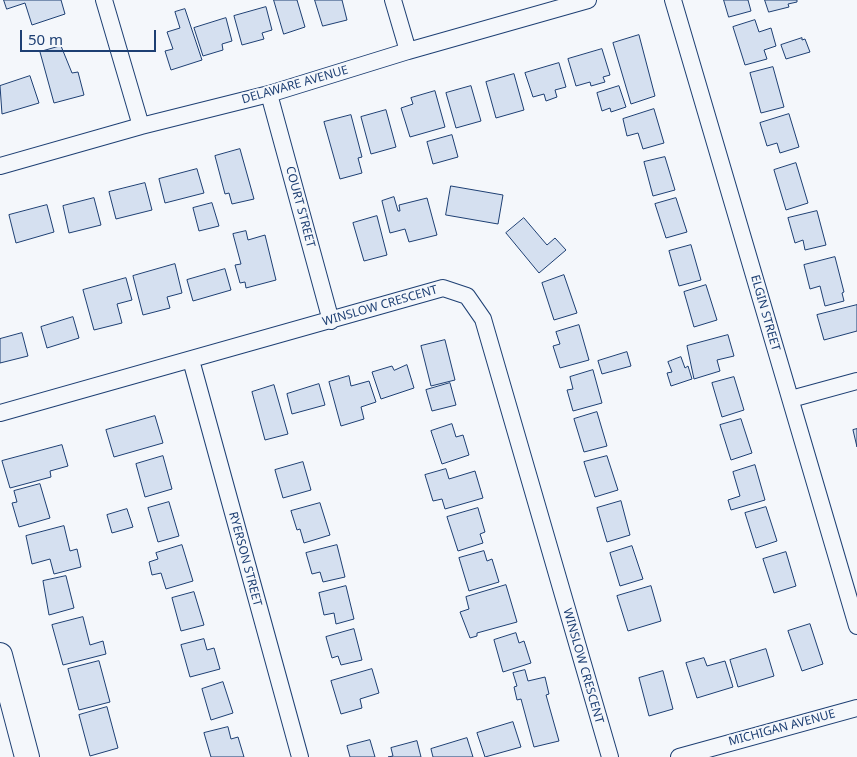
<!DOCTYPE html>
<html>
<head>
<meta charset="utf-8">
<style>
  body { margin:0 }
  #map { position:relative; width:857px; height:757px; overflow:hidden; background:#f4f7fb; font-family:"Noto Sans",sans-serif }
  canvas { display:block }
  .scale { position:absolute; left:20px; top:30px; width:136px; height:22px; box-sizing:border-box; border:2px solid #1d3f73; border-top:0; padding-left:6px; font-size:15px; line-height:18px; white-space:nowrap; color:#1d3f73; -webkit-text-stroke:4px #f4f7fb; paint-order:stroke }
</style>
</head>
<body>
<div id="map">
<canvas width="857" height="757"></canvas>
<div class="scale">50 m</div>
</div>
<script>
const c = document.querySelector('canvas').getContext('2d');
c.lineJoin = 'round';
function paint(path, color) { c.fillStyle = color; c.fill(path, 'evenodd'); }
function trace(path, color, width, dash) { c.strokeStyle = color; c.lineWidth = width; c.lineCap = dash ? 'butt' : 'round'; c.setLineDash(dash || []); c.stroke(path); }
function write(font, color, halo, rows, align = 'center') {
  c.font = font + ' "Noto Sans",sans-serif'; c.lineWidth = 4; c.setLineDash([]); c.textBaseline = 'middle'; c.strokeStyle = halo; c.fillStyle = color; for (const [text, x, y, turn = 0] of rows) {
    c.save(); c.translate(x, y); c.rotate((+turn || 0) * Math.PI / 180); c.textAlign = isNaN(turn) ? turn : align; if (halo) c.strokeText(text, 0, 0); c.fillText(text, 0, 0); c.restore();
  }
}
const building = new Path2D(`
  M4,0H61L65,14L32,25L25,3L7,9Z
  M274,0H297L305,27L284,34Z
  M315,0H342L347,20L323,26Z
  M724,0H748L751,11L729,17Z
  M765,0H797V2L788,4L789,7L769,12Z
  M266,7L272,30L262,33L264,39L242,45L234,16Z
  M185,9L202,60L171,70L165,51L173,49L167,32L180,28L175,12Z
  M226,18L232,41L222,44L223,50L203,56L194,28Z
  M755,20L759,32L771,28L776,46L764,50L767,59L745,65L733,27Z
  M639,35L655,96L631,104L613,43Z
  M802,38V40L805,39L810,52L786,59L781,45Z
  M61,46L72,73L78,72L84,95L54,103L40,52Z
  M602,49L610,75L603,77L605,82L591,86L590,82L576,86L568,59Z
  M559,63L566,87L555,90L557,97L546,101L544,94L533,97L525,73Z
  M773,67L784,107L761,113L750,73Z
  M514,74L524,110L496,118L486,82Z
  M30,76L39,103L2,114L0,86Z
  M471,86L481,121L456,128L446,93Z
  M619,86L626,107L611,112L610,108L602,111L597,93Z
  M435,91L445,127L410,137L401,108L413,104L411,98Z
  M654,109L664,143L643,149L638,133L627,136L623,119Z
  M386,110L396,147L371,154L361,117Z
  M789,114L799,147L780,153L777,143L767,146L760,123Z
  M351,115L362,157L358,158L362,173L340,179L324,122Z
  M452,135L458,157L433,164L427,142Z
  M240,149L254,199L232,204L229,193L225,194L215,156Z
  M665,157L675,190L653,196L644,162Z
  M796,163L808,203L786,210L774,170Z
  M197,169L204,193L165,203L159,179Z
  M145,183L152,210L116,219L109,192Z
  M451,186L503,195L498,224L446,215Z
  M394,197L398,211H400L399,205L427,198L437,235L409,242L405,229L390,233L382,201Z
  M94,198L101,225L69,233L63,206Z
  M676,198L687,232L666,238L655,204Z
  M212,203L219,226L199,231L193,208Z
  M47,205L54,232L16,243L9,215Z
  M817,211L826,245L805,250L803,240L795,243L788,218Z
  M377,216L387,255L364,261L353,223Z
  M524,218L547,245L555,238L566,250L539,273L506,233Z
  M246,231L248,240L265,235L276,280L246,288L245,282L240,283L235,265L241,264L233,234Z
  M691,245L701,280L679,286L669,251Z
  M835,257L844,292L842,293L844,301L825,306L820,286L810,289L804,265Z
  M175,264L182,293L167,297L170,308L143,315L133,276Z
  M225,269L231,290L193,301L187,280Z
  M564,275L577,313L554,320L542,283Z
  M126,278L132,300L117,304L122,323L94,330L83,290Z
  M706,285L717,320L694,327L684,292Z
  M857,305V331L824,340L817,315Z
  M73,317L79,338L47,348L41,327Z
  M579,325L589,360L560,368L553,346L560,344L556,332Z
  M22,333L28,356L0,363V339Z
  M728,335L734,356L717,360L720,371L694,379L687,346Z
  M445,340L455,380L431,386L421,346Z
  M627,352L631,366L602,374L598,361Z
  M681,357L685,368L688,366L692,379L671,386L667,373L672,372L668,362Z
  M407,365L414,388L381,399L372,372L392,366L394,370Z
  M593,370L602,403L573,411L567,390L573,389L570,377Z
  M349,376L351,386L369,381L376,402L361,407L364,419L341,426L329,382Z
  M734,377L744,410L722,417L712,383Z
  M450,383L456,405L432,411L426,390Z
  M319,384L325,405L292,414L287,394Z
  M274,385L288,434L265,440L252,392Z
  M597,412L607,446L584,452L574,419Z
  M155,416L163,443L114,457L106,430Z
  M741,419L752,453L731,460L720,425Z
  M452,424L456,437L463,435L469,455L442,464L431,431Z
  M857,429V447L853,430Z
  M62,445L68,466L50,471L51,477L10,488L2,461Z
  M163,456L172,489L145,497L136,464Z
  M607,456L618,490L595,497L584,462Z
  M303,462L311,490L283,498L275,470Z
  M755,465L765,500L731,510L728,500L740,496L733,472Z
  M446,469L449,479L475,471L483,498L445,509L442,499L433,501L425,475Z
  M40,484L50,518L19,527L12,503L17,502L14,491Z
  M621,501L630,535L607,542L597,508Z
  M169,502L179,536L158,542L148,508Z
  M320,503L330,535L304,543L300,529L297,530L291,511Z
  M766,507L777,541L756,548L745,513Z
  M478,508L485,532L480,534L483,543L458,551L447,517Z
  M127,509L133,527L112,533L107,515Z
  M64,526L70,551L77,549L81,567L54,574L50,559L32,564L26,536Z
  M182,545L193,581L166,589L161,573L152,575L149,562L158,559L156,553Z
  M337,545L345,577L323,582L320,572L312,574L306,553Z
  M632,546L643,579L620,586L610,553Z
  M484,551L487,561L492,559L499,582L469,591L459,558Z
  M786,552L796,586L774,593L763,559Z
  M66,576L74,608L49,615L43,581Z
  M506,585L517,622L477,633V636L470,638L460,612L469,609L466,597Z
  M346,586L354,619L336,624L334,613L324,615L319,593Z
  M651,586L661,621L628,631L617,596Z
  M194,592L204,625L181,631L172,598Z
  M83,617L90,645L103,641L106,654L63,665L52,625Z
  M810,624L823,664L802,671L788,631Z
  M354,629L362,660L341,665L338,656L332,658L326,637Z
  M516,633L519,643L524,641L531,663L503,672L494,640Z
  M204,639L207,650L214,648L220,669L190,677L181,645Z
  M766,649L774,676L738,687L730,660Z
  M704,658L707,666L725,661L733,687L697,698L686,663Z
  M99,661L110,702L79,710L68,669Z
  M372,669L379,693L360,699L362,708L341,714L331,681Z
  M525,670L528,681L545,677L549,694L546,695L559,741L534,747L521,699L517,700L514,687L517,686L513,673Z
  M663,671L673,709L649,716L639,678Z
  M223,682L233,713L211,720L202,689Z
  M107,707L118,748L90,756L79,715Z
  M513,722L521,747L485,757L477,733Z
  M228,727L231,739L238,737L244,757H211L204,733Z
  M467,738L473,757H433L431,749Z
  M370,740L375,757H350L347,746Z
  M417,741L421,757H388L393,756L391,748Z`);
paint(building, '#d5e0f0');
trace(building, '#1d3f73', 1);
const street = new Path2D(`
  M104,0L141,126
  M393,0L408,51
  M673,0L857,626
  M269,94L331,321
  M0,166L141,126L269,94L408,51L588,0
  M191,360L300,757
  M791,399L857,381
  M0,413L443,288L467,296L483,319L610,757
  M679,757L857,708`);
const secondary = new Path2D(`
  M0,655L27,757`);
trace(street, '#1d3f73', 18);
trace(secondary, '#1d3f73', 26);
trace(street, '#f4f7fb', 16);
trace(secondary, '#f4f7fb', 24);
write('12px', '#1d3f73', '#f4f7fb', [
  ["DELAWARE AVENUE",295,85,-16],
  ["COURT STREET",300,207,75],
  ["WINSLOW CRESCENT",380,306,-16],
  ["ELGIN STREET",765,313,74],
  ["RYERSON STREET",245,559,75],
  ["WINSLOW CRESCENT",583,666,74],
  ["MICHIGAN AVENUE",782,728,-15]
]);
</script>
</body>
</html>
